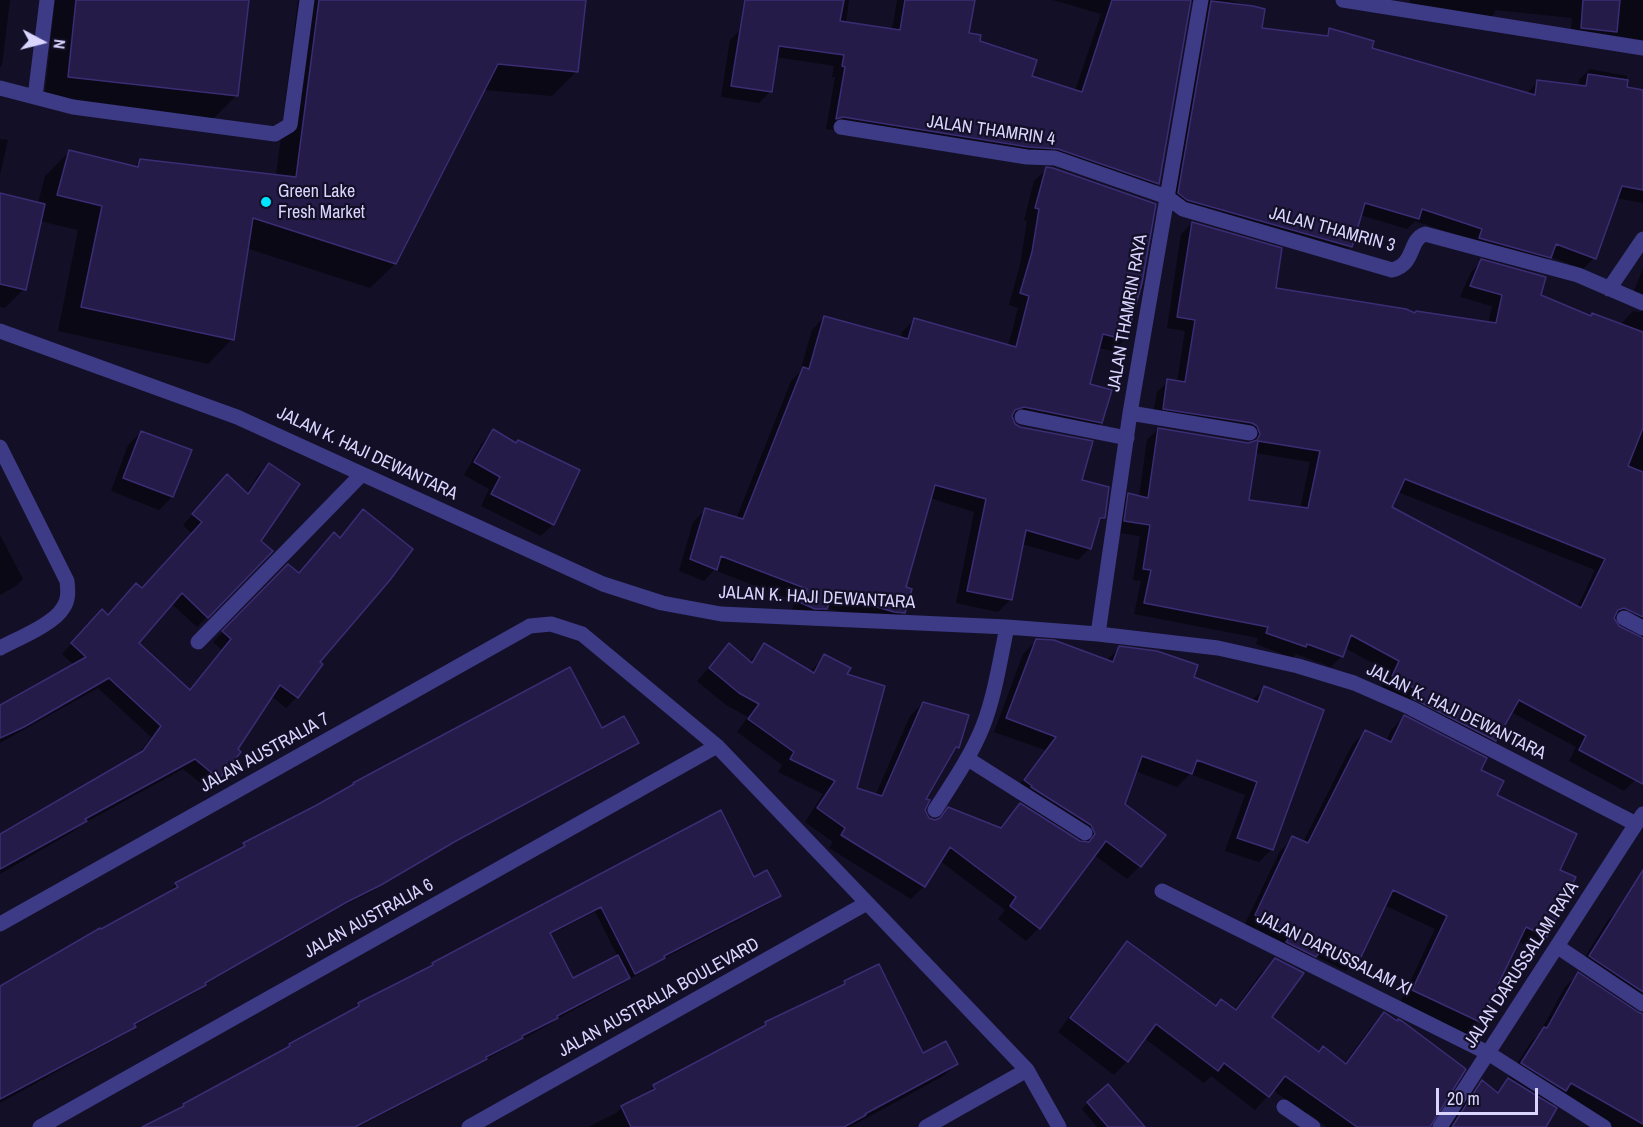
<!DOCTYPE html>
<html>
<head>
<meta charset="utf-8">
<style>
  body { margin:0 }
  #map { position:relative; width:1643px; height:1127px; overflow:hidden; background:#130f26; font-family:"Archivo Narrow",sans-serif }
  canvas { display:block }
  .north { position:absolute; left:12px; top:12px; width:60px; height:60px; -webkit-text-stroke:4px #130f26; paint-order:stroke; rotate:97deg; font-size:16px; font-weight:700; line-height:24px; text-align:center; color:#dad5ff }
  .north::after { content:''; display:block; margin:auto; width:21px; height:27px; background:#dad5ff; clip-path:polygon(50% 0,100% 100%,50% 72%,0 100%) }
  .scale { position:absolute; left:1436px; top:1088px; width:102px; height:27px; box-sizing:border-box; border:3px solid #dad5ff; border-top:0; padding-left:8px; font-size:18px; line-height:21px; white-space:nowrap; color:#dad5ff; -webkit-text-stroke:4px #130f26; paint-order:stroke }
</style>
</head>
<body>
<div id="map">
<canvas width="1643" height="1127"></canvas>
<div class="north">N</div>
<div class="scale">20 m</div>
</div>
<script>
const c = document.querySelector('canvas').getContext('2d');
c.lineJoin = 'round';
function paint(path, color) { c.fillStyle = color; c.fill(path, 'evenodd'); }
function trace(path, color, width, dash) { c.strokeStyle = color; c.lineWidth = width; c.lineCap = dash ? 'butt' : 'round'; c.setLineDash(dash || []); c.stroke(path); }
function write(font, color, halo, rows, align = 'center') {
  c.font = font + ' "Archivo Narrow",sans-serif'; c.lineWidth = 4.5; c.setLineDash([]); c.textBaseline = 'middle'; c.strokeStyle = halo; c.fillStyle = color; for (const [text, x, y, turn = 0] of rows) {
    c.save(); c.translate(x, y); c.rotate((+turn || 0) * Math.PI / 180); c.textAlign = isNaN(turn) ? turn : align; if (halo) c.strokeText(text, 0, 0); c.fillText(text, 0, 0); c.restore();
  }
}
paint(new Path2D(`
  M0,0H10L2,65L0,67Z
  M55,0H247L237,95L212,120L44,102Z
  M298,0H584L577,71L552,96L484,90L395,264L370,288L246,248L232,339L208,364L58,331L78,230L40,221L24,289L5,308L0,307V195L38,203L45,176L69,152L133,168L141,160L276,176Z
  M745,0H849L846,23L892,30L897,0H973L968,34L1030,77L1075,91L1101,14L1053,0H1228L1263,10L1261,29L1371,49L1527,93L1538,82L1578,87L1579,80L1590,69L1627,76L1625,88L1643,91V203L1616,198L1594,258L1583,269L1551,257L1539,268L1472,240L1415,221L1407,229L1360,215L1351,246L1340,257L1167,204L1197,4L1190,0L1158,183L1147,194L1046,159L1016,158L826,129L835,77H832L834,66L776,57L770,92L759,103L721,97L730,40L740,30Z
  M1410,0H1643V45L1570,39L1572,18L1495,10L1494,14L1483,25L1409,9Z
  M0,139L8,140L0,175Z
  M1047,169L1125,339L1113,351L1098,348L1088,385L1101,422L1089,435L1012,419L1014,425L1080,481L1104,518L1096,525L1090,548L1078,560L1022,544L1010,600L998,612L956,603L974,512L930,498L904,588V612L891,624H881L827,608L814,621L790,615L795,601L714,570L704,581L679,571L693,522L705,510L736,519L791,381L800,372L812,330L824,317L901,338L902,332L914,320L1008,346L1018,308L1009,305L1020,265L1027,221L1024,220L1034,181Z
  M1192,223L1274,290L1414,314L1488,324L1492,306L1460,297L1471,272L1482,261L1539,296L1590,317L1620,325L1633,311L1641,313V309L1629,302L1643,269V766L1635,780L1624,791L1569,761L1576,747L1511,712L1495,740L1484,751L1382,687L1389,672L1345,648L1342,656L1331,667L1296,654L1293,658L1256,644L1258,638L1134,614L1141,581L1133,580L1140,536L1114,532L1118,505L1129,494L1139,497L1147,440L1158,429L1249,444L1248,440L1152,419L1157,392L1168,381L1177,382L1185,331L1167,328L1181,234ZM1255,453L1310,462L1300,509L1247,501ZM1398,492L1595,570L1577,608L1390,508ZM1613,619L1640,633L1642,638L1615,625Z
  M493,431L553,524L541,536L481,506L489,489L464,475L482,443Z
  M141,432L172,497L159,510L111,491L128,445Z
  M269,465L259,541L271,551L197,627L171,603L136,643L189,691L222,650L213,642L288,566L298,574L339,538L363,511L318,662L321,664L297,697L286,708L271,696L236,750L239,752L207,788L183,769L81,825L74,831L0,874V835L138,755L151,737L98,688L0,743V708L74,665L62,654L91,622L108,617L141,589L192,534L183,525L217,487L246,494L258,475Z
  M0,535L23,579L16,586L0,595Z
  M1036,641L1106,661L1119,648L1251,701L1265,688L1272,849L1259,862L1225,851L1245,795L1190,774L1177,787L1135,771L1123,804L1164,835L1140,866L1127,879L1094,855L1039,928L1026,941L998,919L1005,910L940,861L924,886L911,899L829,848L833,842L805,822L823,794L778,772L782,765L737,732L748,717L726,705L697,681L729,645L749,662L764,645L810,672L825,656L845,675L855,789L875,796L910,716L923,703L958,747L948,758L924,799V810L928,819L937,821L949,809L999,828L1020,805L1081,844L1078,838L1019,801L1020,800L1012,794L1045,750L994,732L1023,654Z
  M569,669L601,730L638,743L631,749L447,847L373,891L339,908L204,985L198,991L134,1026L127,1033L0,1103V987L171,893L170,891L176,884L238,851L244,844Z
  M1404,717L1478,771L1495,796L1558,871L1546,936L1533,949L1517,941L1479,1021L1466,1034L1400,1003L1435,929L1384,905L1358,958L1346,971L1315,956L1302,969L1243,928L1280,851L1293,838L1303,842L1352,745L1365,732L1386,742L1391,730Z
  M720,812L753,879L779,896L773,902L661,960L622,984L555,1020L550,1024L444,1083L358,1127H145L179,1110L184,1105L285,1050L290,1045L352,1010L358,1004L427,970L433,964ZM595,912L618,957L572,980L549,935Z
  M1643,899V992L1631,1004L1578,968L1608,920L1620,908Z
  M1128,943L1215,1008L1234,1010L1261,973L1275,960L1270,1017L1318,1053L1344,1064L1371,1027L1384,1014L1430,1127H1327L1308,1113L1305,1115L1273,1090L1255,1110L1211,1076L1204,1083L1144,1038L1127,1061L1114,1075L1058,1032L1114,956Z
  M1578,974L1643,1024V1127H1609L1559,1097L1550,1106L1544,1127H1448L1469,1096L1482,1082L1496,1092L1511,1077L1509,1076L1531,1042L1539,1034L1565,987Z
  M845,982L922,1055L956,1063L945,1075L850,1127H588L616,1113L622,1107L643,1097L654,1086L758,1032L766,1024L839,988Z
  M1088,1103L1121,1115L1108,1127H1097L1082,1109Z`), '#0007');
const building = new Path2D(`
  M76,0H249L238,96L68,77Z
  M319,0H586L578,72L498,64L396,264L253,218L234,340L81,307L102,206L57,195L69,150L138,167L140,159L296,177Z
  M745,0H844L840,21L900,30L905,0H975L969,33L981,35L980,41L1037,60L1032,76L1082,92L1112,0H1191L1159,184L1058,149L1028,147L843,117L836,119L845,67L842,66L844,55L779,46L772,92L731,86Z
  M1583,0H1620L1617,32L1581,28Z
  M1211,1L1253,6L1265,9L1262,28L1328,36L1329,28L1374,41L1372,48L1535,95L1537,80L1586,86L1588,74L1628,80L1627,87L1643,90V190L1622,186L1596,259L1556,244L1551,258L1479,238L1482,229L1422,209L1419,219L1365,203L1352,247L1187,200L1178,193Z
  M1046,167L1053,168L1156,204L1142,283L1126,340L1103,334L1090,384L1112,390L1102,423L1024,407L1015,410L1012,416L1015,424L1020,427L1093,441L1082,480L1109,487L1105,518H1100L1091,549L1026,530L1012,600L967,591L986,499L935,485L906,587L912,589L905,613L894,612L833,594L827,609H815L801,603L807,589L721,556L717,570L690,559L705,508L743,519L803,367L809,369L824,316L908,339L914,318L1016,347L1029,296L1020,293L1032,252L1039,209L1035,208Z
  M0,193L45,204L26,290L0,284Z
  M1192,222L1282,248L1276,288L1406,309L1415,313L1416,311L1496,323L1502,295L1470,286L1481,259L1546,277L1541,295L1591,316L1592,313L1643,332V428L1628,466L1643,472V617L1624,608L1618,610L1614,618L1619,626L1643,638V784L1579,750L1586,736L1519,700L1496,741L1412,698L1416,689L1392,676L1399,661L1351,635L1343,657L1307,644L1306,647L1266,633L1268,627L1144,603L1151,570L1143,569L1150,525L1124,521L1128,493L1148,498L1158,428L1248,443L1257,440L1260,434L1257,426L1252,423L1163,409L1167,379L1185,382L1195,320L1177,317ZM1258,441L1320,451L1308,508L1249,500ZM1405,479L1605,559L1581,608L1392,507Z
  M493,429L516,443L518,440L580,470L554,525L491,494L500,477L474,462Z
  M141,431L192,450L173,497L123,478Z
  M269,463L300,484L261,541L273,551L208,618L182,593L139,643L190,690L231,639L222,631L288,564L299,573L334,532L340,538L363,509L413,549L390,580L320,662L323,664L298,698L280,685L238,749L241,752L219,779L195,759L85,819L87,821L0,869V834L143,751L161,726L109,678L24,727L0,738V705L86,657L71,643L102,609L108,615L136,583L142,588L202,522L192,514L227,474L248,494Z
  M1036,639L1054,640L1113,662L1119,646L1157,651L1198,665L1194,677L1258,702L1264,686L1324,710L1273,850L1237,838L1257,782L1197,760L1192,774L1142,756L1125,804L1166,835L1141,867L1106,841L1040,929L1010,906L1016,897L950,847L925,887L841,835L845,828L817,808L835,781L790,759L794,752L748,719L759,704L739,693L709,668L729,643L752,663L764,643L814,673L824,654L851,668L847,674L885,686L857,788L882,796L923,702L969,715L959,748L956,747L926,799L930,800L925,810L929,818L935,820L940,818L948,807L1001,828L1020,803L1080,841L1089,842L1095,834L1091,825L1031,787L1032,786L1024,780L1056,737L1006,718Z
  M570,667L602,728L624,716L639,743L456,841L381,885L347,902L205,983L206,985L134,1024L136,1027L0,1099V986L100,928L101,929L178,887L175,883L245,846L243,843L315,806L354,784L353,783Z
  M1404,715L1487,758L1481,770L1504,781L1497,795L1577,834L1560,870L1576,877L1547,937L1526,927L1480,1022L1412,990L1447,916L1393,890L1360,959L1327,942L1316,957L1286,942L1293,933L1255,915L1292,836L1308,843L1365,730L1391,742Z
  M721,810L754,877L767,870L781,896L664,956L665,958L635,974L601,907L550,933L573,978L618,955L630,978L557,1016L558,1018L522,1036L523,1038L486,1057L487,1059L355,1127H142L184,1106L183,1104L290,1046L289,1044L359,1006L358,1003L433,965L432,963Z
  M1643,870V992L1589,956Z
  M1127,941L1216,1006L1221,999L1236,1010L1275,958L1304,973L1272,1017L1319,1052L1323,1046L1346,1064L1384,1012L1397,1021L1398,1019L1402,1021L1466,1069L1430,1127H1357L1285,1076L1269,1097L1224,1063L1218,1071L1156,1024L1128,1062L1070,1018Z
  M879,964L923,1053L946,1041L958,1064L865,1114L866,1115L844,1127H631L621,1106L655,1089L653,1085L766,1025L765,1022L845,984L844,981Z
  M1578,972L1638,1012L1643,1014V1124L1571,1083L1566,1091L1521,1063L1544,1027L1547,1028Z
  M1508,1078L1557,1108L1546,1127H1452L1482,1080L1498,1093Z
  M1108,1084L1145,1127H1108L1087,1102Z`);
paint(building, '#241b48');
trace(building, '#3b2d74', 1.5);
trace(new Path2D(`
  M1343,0L1643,48
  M0,88L73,107L275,134L290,125L307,0
  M35,97L47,0
  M841,127L1027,157L1055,158L1167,197L1183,209L1392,270C1416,264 1408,240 1425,234L1578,275L1643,303
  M1609,289L1643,239
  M0,331L237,417L603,584L662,603L721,614L1007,627L1098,634L1218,648L1298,666L1354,683L1411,708L1636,824L1643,814
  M1130,413L1250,433
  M1022,417L1127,438
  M0,447L67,581C68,590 69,600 63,608C54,624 17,639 0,648
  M1624,618L1643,628
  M1098,634L1130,413L1201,0
  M198,642L362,474
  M968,759L1085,833
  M935,810C953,782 971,756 983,726C995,695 1000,660 1007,627
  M1162,891L1488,1053L1604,1127
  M0,924L530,626L551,624L582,634L717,746L1027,1070L1059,1127
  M1558,947L1643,1004
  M1284,1107L1313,1127
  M40,1127L717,746
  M469,1127L867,903
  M926,1127L1027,1070
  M1440,1127L1636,824`), '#3d3a86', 15);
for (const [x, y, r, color] of [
  [266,202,6,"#01e4ff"]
]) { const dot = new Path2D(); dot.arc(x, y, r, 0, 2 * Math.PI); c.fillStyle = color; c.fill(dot); trace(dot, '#130f26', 2); }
write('18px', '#dad5ff', '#130f26', [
  ["JALAN THAMRIN 4",991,131,8],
  ["JALAN THAMRIN 3",1332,230,15],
  ["JALAN THAMRIN RAYA",1128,313,-80],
  ["JALAN K. HAJI DEWANTARA",367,454,25],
  ["JALAN K. HAJI DEWANTARA",817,598,3],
  ["JALAN K. HAJI DEWANTARA",1456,712,26],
  ["JALAN AUSTRALIA 7",265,753,-29],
  ["JALAN AUSTRALIA 6",369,919,-29],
  ["JALAN DARUSSALAM XI",1334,954,26],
  ["JALAN DARUSSALAM RAYA",1522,965,-57],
  ["JALAN AUSTRALIA BOULEVARD",659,998,-29]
]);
write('18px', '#dad5ff', '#130f26', [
  ["Green Lake",278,192],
  ["Fresh Market",278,213]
], 'left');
</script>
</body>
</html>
